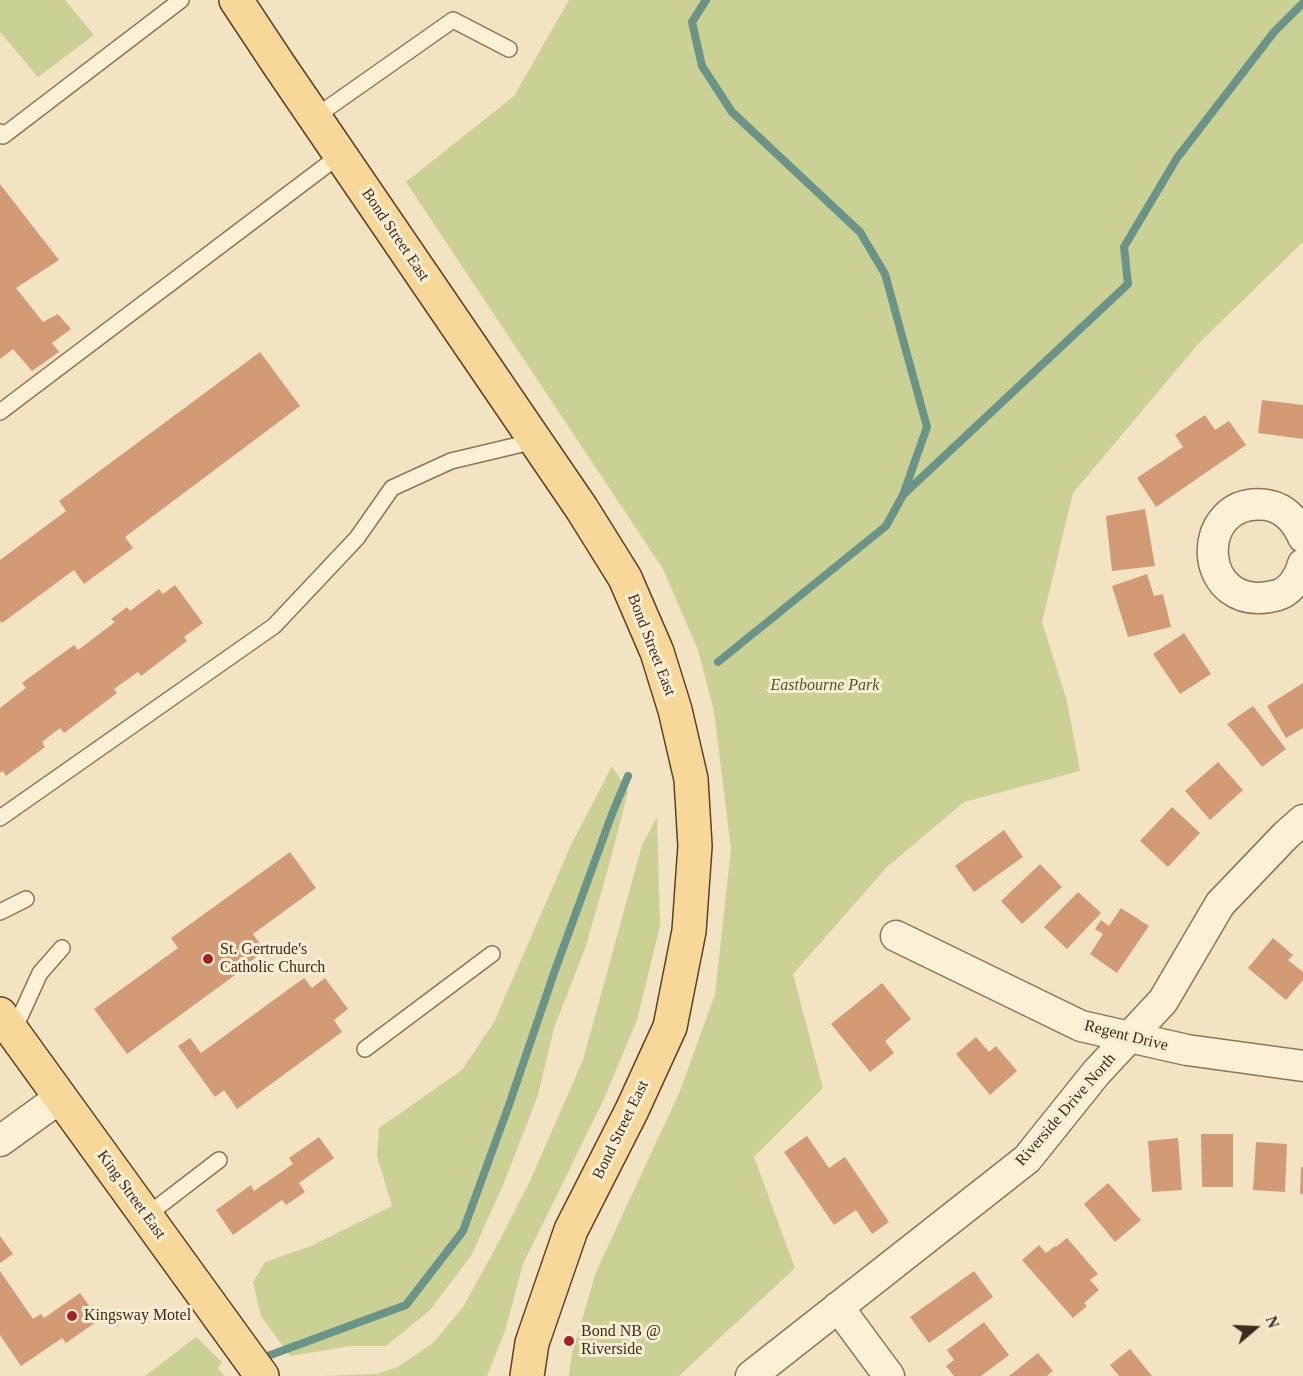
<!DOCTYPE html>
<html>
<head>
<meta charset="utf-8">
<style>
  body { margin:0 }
  #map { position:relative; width:1303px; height:1376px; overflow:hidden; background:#f2e3c3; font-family:"Times New Roman",serif }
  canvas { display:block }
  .north { position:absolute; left:1225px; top:1298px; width:60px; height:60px; -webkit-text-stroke:4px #f9edd3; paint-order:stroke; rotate:71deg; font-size:16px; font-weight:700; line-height:24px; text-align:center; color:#3d2c1d }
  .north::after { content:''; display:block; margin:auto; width:21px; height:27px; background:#3d2c1d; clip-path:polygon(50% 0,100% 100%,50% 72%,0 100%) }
</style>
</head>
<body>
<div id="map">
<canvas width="1303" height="1376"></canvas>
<div class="north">N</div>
</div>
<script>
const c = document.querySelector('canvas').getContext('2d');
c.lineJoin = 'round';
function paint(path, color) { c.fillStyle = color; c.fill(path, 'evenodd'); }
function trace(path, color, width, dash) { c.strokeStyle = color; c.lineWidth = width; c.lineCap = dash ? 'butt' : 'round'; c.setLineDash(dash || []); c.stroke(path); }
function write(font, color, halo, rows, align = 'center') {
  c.font = font + ' "Times New Roman",serif'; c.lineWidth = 6; c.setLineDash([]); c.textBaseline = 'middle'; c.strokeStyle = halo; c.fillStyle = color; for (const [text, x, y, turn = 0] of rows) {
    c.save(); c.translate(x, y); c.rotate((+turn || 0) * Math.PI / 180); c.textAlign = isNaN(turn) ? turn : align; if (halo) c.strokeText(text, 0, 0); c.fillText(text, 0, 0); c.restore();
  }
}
paint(new Path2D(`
  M0,0H65L94,35L38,77L0,32Z
  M569,0H1303V242L1199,343L1073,493L1042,622L1067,701L1080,771L964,802L887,867L793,974L823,1088L754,1157L795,1268L679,1376H569L572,1354L596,1272L680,1091L715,994L731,849L714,711L698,650L663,569L406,182L514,96Z
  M612,766L628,792L609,865L586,946L554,1028L538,1095L504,1183L471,1256L430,1310L386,1346H350L290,1356L261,1316L253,1282L265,1262L311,1246L392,1206L377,1156L379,1128L462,1070L494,1022L571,845Z
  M657,817L660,926L637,1020L604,1099L523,1264L505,1331L487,1376H324L376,1374L398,1367L433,1343L463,1307L494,1251L530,1181L583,1060L642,845Z
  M196,1337L222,1362L218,1368L224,1376H145Z`), '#cbd195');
trace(new Path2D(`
  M706,0L692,22L702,66L732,112L860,232L885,274L927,427L903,495L886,526L718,662
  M904,494L1128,284L1124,247L1177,158L1274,32L1303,3
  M261,1361L265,1357L406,1305L463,1231L509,1105L554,973L612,814L628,776`), '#6b9489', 8);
paint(new Path2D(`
  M0,184L59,260L16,288L43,322L58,314L71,329L52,343L59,352L32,371L13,349L0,359Z
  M260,352L300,406L125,537L133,548L84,584L74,570L2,623L0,621V560L66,511L59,501Z
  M1262,400L1303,405V439L1258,433Z
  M1205,415L1215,430L1229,421L1246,445L1156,507L1137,478L1183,447L1175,435Z
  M1145,509L1155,566L1112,571L1106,516Z
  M1147,574L1154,596L1163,594L1171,627L1128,637L1112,586Z
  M175,585L203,623L184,637L187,641L141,676L138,672L114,689L117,693L64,733L60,728L42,742L45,747L6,776L3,771L0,773V708L26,688L22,683L74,645L78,650L115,622L111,619L127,607L130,611L159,589L163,594Z
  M1184,633L1211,674L1180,694L1153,654Z
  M1303,683V728L1286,738L1267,706Z
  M1253,706L1286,749L1262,767L1248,749L1227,724Z
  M1218,762L1243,790L1210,820L1185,791Z
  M1172,807L1200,833L1168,867L1140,841Z
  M1004,830L1023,857L974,892L955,866Z
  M290,852L316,888L253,934L265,951L241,968L242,970L127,1054L94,1009L178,948L171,938Z
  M1040,864L1062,887L1022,924L1001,901Z
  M1078,892L1101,913L1067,949L1044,927Z
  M1121,908L1149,926L1117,973L1090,954L1103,934L1095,929L1101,920L1109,926Z
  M1273,938L1293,955L1288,960L1303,972V980L1286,1000L1248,968Z
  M304,978L312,988L325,978L348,1009L334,1020L342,1032L237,1109L224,1090L215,1097L178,1046L190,1038L201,1053Z
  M882,983L911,1019L885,1041L894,1053L870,1072L831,1024Z
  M976,1037L989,1052L996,1046L1017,1071L990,1095L956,1054Z
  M1201,1134H1233V1187H1202Z
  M807,1136L829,1168L845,1157L889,1222L872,1234L856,1210L834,1225L784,1152Z
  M319,1137L334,1158L299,1183L305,1192L286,1205L282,1200L233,1235L216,1210L251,1185L254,1191L293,1164L289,1158Z
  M1178,1138L1182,1190L1152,1192L1148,1141Z
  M1256,1142L1287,1144L1285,1192L1253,1190Z
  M1301,1167H1303V1194H1300Z
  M1108,1183L1141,1220L1115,1242L1084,1204Z
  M0,1236L13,1254L0,1263Z
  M1067,1238L1098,1274L1090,1280L1099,1290L1084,1303L1087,1306L1073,1318L1022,1260L1039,1245L1046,1253L1055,1246L1056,1247Z
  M0,1271L33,1319L41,1314L44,1318L80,1293L99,1320L66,1343L62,1338L21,1366L0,1335Z
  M974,1271L993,1297L929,1343L910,1317Z
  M984,1322L1009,1355L981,1376H954L946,1366L954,1360L947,1350Z
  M1130,1349L1152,1376H1119L1110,1365Z
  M1038,1353L1053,1371L1047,1376H1009Z`), '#d39b75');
const service = new Path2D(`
  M315,117L453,20L509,49
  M0,132L3,136L181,0
  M0,412L340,155
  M0,818L274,626L357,538L392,488L451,461L535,441
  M0,912L26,899
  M13,1032L40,973L62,948
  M365,1049L492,954
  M146,1216L219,1160`);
const minor = new Path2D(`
  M1303,537C1296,521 1285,508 1267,505C1191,495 1195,618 1278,595C1291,591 1300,576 1303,564
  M896,936L1081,1026L1187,1050L1303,1066
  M0,1141L61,1097
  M838,1307L889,1376
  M751,1376L1027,1159L1096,1073L1163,1001L1220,904L1286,835L1303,820`);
const primary = new Path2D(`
  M236,0L279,65L582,509L625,578L657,652L675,710L691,779L695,846L689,931L670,1027L632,1110L571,1230L532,1343L527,1376
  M0,1014L262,1376`);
trace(service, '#8e7458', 18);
trace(minor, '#8e7458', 33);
trace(primary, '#5b412c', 36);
trace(service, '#fcf0d7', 15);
trace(minor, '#fcf0d7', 30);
trace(primary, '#f8d898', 33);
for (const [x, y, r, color] of [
  [208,959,6,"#a32225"],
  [72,1316,6,"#a32225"],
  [569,1341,6,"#a32225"]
]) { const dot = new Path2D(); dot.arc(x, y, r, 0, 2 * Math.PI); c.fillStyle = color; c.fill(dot); trace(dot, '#f9edd3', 2); }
write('16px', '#3d2c1d', '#f9edd3', [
  ["Bond Street East",395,235,56],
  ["Bond Street East",651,645,69],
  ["Regent Drive",1126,1036,14],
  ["Riverside Drive North",1066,1110,-49],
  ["Bond Street East",621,1130,-64],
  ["King Street East",131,1195,54]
]);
write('italic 16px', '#4d5b22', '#f9edd3', [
  ["Eastbourne Park",825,686]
]);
write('16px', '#3d2c1d', '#f9edd3', [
  ["St. Gertrude's",220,950],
  ["Catholic Church",220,968],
  ["Kingsway Motel",84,1316],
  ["Bond NB @",581,1332],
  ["Riverside",581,1350]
], 'left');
</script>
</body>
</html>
